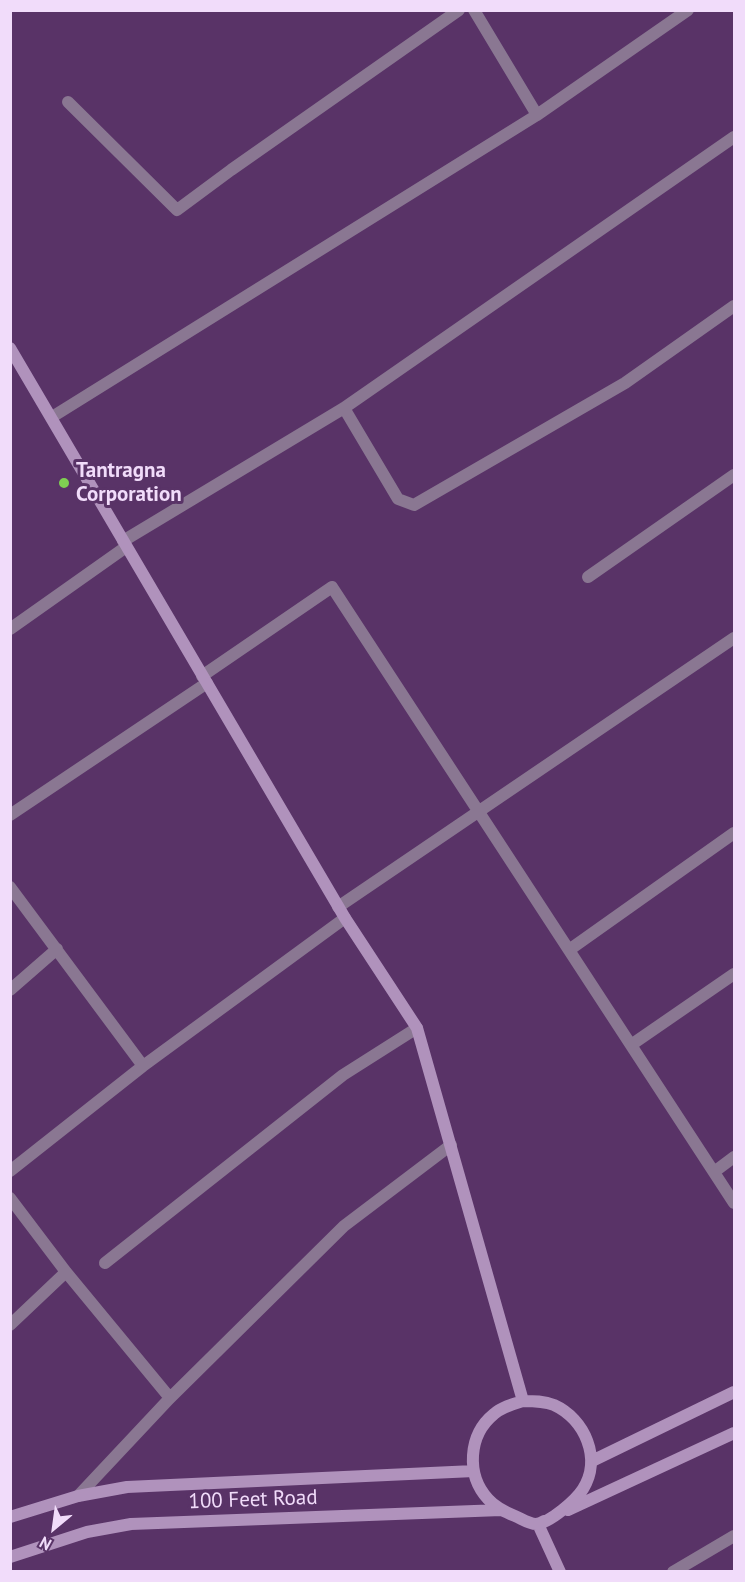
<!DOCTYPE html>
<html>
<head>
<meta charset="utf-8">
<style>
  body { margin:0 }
  #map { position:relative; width:745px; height:1582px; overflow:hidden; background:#593367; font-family:"PT Sans",sans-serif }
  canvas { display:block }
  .frame { position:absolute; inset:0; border:12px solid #f1dcfa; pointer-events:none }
  .north { position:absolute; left:24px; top:1498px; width:60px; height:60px; -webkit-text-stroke:4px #593367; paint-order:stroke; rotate:209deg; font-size:16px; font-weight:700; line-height:24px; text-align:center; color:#f1dcfa }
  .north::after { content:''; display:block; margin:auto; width:21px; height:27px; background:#f1dcfa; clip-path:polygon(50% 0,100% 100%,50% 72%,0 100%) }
</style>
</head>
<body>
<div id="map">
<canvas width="745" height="1582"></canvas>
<div class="frame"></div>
<div class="north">N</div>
</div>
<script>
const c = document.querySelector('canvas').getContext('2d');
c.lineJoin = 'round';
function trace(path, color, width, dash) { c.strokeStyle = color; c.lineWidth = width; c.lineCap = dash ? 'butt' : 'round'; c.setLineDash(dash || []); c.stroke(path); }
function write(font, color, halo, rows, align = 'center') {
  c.font = font + ' "PT Sans",sans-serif'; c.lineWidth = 6; c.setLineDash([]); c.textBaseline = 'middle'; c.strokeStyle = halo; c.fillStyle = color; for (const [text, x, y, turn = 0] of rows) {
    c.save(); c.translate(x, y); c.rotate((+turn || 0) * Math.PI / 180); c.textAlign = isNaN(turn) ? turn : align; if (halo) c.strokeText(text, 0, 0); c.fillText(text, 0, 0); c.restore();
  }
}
trace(new Path2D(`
  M474,10L537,115
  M68,102L177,210L231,170L459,10
  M344,408L398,499L414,505L625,383L734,306
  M52,417L537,115L688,10
  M123,541L344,408L734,137
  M588,577L734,475
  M10,629L126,547
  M202,676L332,587L734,1203
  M10,815L207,683
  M10,887L143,1066
  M338,907L734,638
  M569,950L734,833
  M10,990L57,949
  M631,1045L734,974
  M10,1171L143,1066L345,918
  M714,1172L734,1157
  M10,1198L66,1272L170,1398
  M105,1263L343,1075L417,1028
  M10,1325L66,1272
  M78,1496L170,1398L344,1226L451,1145
  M673,1572L734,1536`), '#8a7792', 12);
trace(new Path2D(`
  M10,348L345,918L417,1028L523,1401
  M523,1401C534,1401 544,1401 554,1405C585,1419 602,1459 583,1489C576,1500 550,1523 536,1524C529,1524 522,1519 515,1516C505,1512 496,1508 488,1499C466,1475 468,1435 494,1414C502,1407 513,1404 523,1401Z
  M592,1461L734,1392
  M568,1510L734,1433
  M10,1517L78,1496L127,1487L474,1471
  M544,1521L538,1524L560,1572
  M10,1557L87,1532L131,1524L501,1510`), '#b092bc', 12);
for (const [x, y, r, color] of [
  [64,483,6,"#7fd052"]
]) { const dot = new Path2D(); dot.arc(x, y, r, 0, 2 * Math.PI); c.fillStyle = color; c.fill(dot); trace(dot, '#593367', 2); }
write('bold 21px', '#f1dcfa', '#593367', [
  ["Tantragna",76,471],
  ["Corporation",76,495]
], 'left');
write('21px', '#f1dcfa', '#593367', [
  ["100 Feet Road",253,1500,-2]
]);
</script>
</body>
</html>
